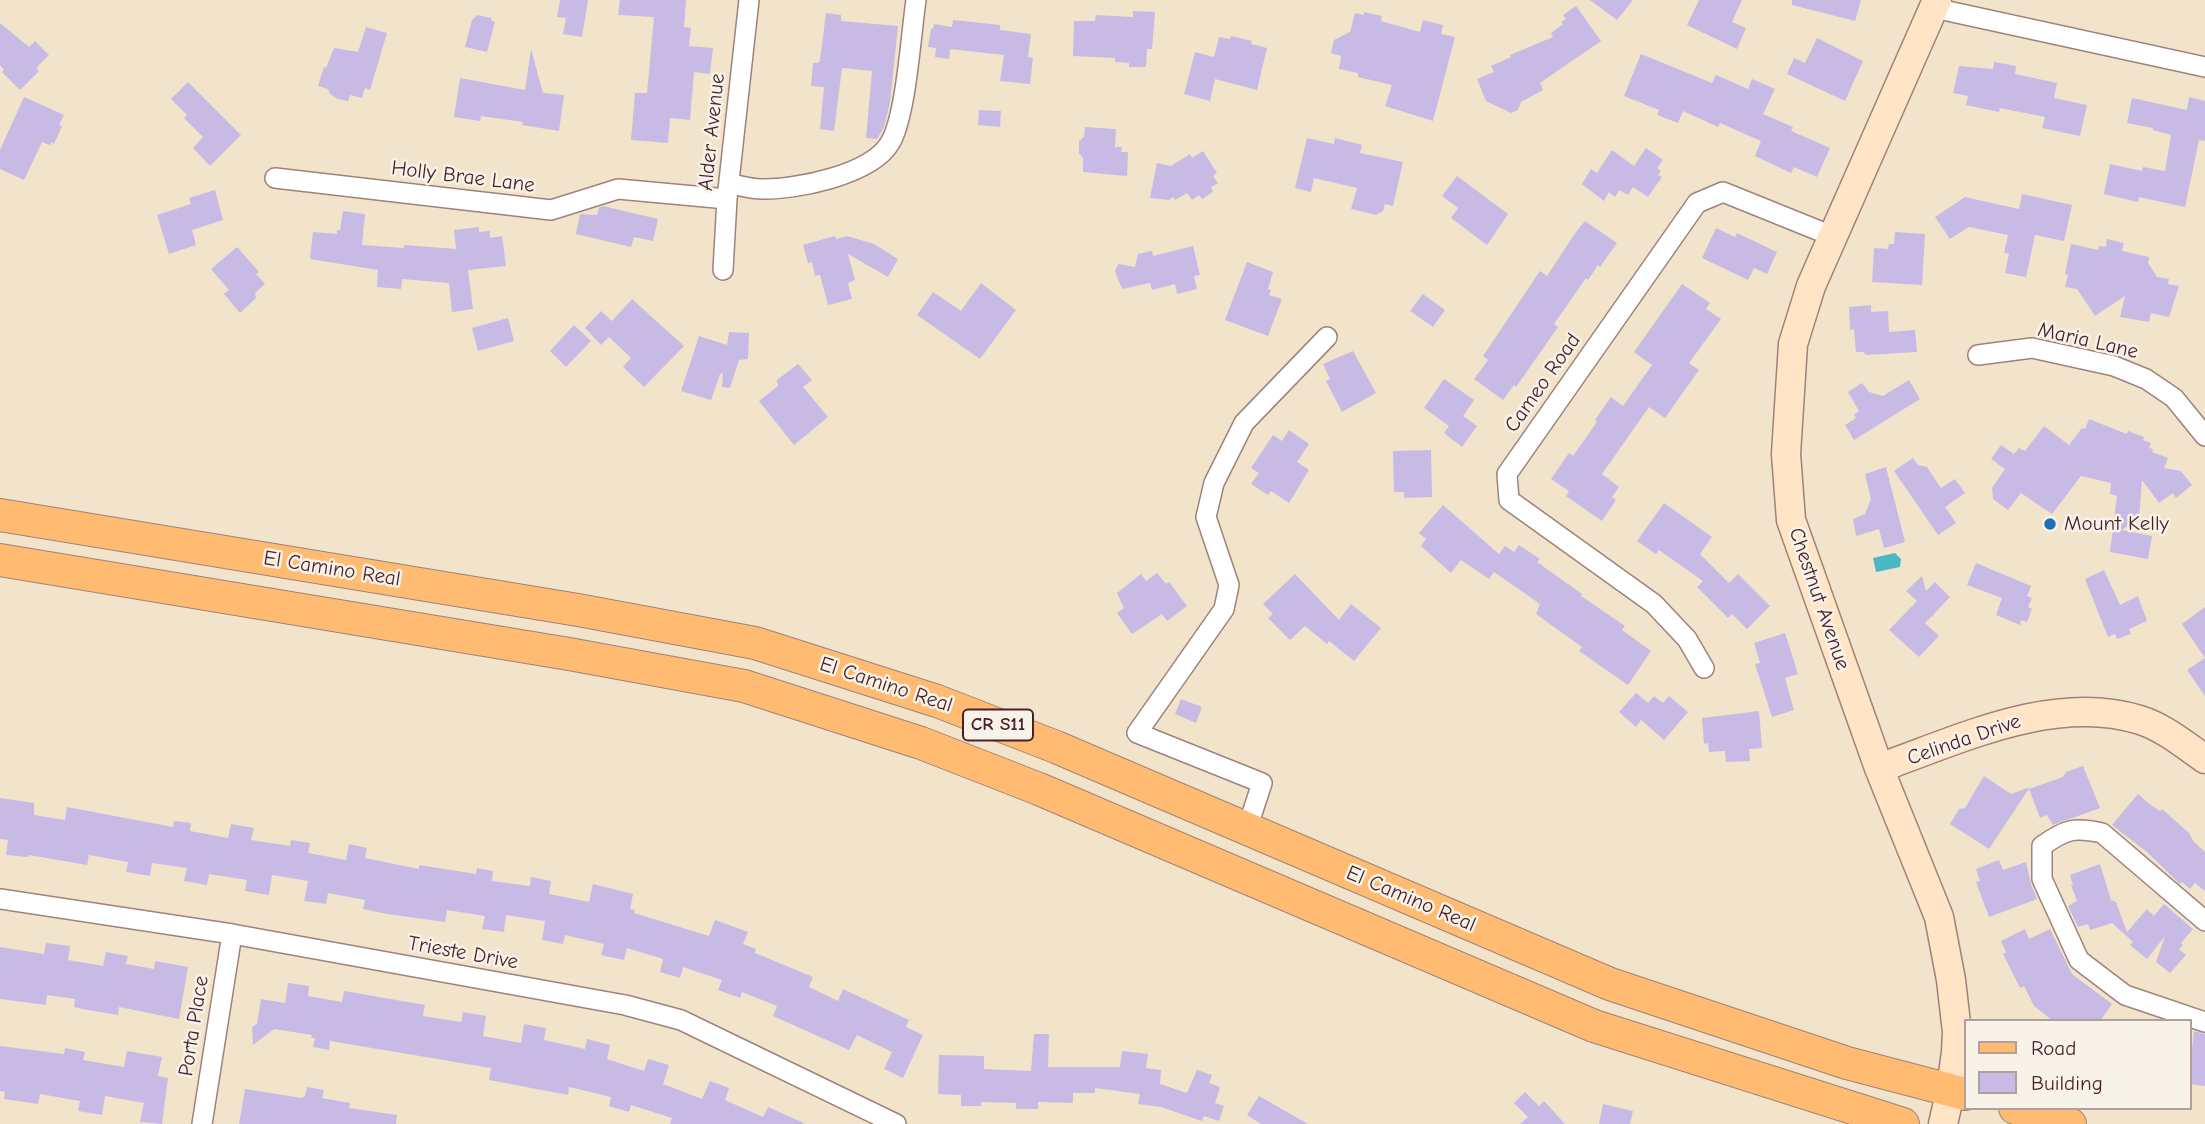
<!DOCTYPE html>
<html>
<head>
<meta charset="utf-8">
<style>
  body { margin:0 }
  #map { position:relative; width:2205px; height:1124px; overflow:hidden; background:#f2e4cb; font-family:"Comic Neue",sans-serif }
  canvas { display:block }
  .legend { position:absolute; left:1964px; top:1019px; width:228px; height:91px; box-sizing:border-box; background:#f7f3e8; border:2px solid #b29e9c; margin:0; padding:9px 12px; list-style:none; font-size:21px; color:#4a1f2b }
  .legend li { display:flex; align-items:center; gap:14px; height:35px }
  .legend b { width:35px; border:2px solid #b29e9c }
</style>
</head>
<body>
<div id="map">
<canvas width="2205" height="1124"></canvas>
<ul class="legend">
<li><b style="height:9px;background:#febb71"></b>Road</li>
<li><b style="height:19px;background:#c7bae5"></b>Building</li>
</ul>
</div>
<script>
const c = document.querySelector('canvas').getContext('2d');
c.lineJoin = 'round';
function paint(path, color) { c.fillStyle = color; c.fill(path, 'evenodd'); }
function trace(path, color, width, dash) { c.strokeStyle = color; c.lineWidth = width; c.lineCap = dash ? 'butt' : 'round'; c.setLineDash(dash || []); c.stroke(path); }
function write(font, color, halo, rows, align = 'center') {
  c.font = font + ' "Comic Neue",sans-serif'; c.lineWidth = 5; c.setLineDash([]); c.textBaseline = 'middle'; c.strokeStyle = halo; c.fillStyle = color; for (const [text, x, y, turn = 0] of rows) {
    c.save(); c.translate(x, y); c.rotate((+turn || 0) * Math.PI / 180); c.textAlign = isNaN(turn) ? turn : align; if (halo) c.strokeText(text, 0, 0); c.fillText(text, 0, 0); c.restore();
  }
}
paint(new Path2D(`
  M1895,553L1901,559L1900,567L1876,572L1873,558Z`), '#4ab8c2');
paint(new Path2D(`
  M560,0H588L582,37L563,34L566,18L557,17Z
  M620,0H686L684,27L691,28L689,46L713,48L710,74L694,72L690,120L670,118L668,143L631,140L635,93H647L654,17L618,15Z
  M1590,0H1633L1617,20Z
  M1699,0H1742L1732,22L1746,28L1737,49L1687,25Z
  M1792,0H1861L1855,21L1792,5Z
  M1576,6L1601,41L1540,83L1543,90L1521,102L1518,110L1511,113L1486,101L1477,79L1494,72L1491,66L1511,57L1510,55L1553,37L1551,33L1563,24L1561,22L1566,19L1563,15Z
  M1133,11L1155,12L1152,49H1147L1146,67H1129V63L1115,62V58L1073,56L1074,21H1095L1096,15L1133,17Z
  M1364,12L1382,16L1381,21L1420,32L1423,20L1443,25L1441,34L1455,37L1433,121L1385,106L1392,85L1358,77V73L1339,69L1341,56L1331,53L1334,40L1350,32L1355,13L1364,15Z
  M826,13L841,15V21L898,26L890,102L884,127L877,139L866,138L872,71L842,68L834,131L820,129L824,87L811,86L813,63H818L820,60Z
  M478,15L491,18L492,21L495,22L487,52L465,47L472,20Z
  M953,20L1000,25V30L1031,34L1028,57L1033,58L1030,84L1000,81L1004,55L950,49L949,59L935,57L936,48L928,47L931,28L933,29L934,24L952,27Z
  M0,23L29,47L35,41L49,55L36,68L39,71L20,90L2,72L4,70L0,65Z
  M366,27L387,33L370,90L365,88L362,98L350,95L348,101L338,99L330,94L328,89L318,86L324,67L326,68L334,48L358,52Z
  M1231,36L1252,41L1251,44L1267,48L1257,90L1215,79L1210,101L1184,94L1195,52L1214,57L1219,37L1230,39Z
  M1817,38L1863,61L1845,101L1787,74L1794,58L1805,63Z
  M531,49L543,93L564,95L559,131L522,125L523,122L481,116L480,121L454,117L460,78L525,90Z
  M1641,54L1712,83L1716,75L1748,89L1752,79L1775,89L1763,114L1793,127L1791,131L1830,148L1817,177L1794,167L1791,173L1755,156L1761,141L1720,123L1718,127L1683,111L1678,123L1657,115L1659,110L1624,96Z
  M1994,62L2016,66L2015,74L2057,83L2054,98L2087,105L2080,136L2042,128L2045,117L2000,108L1999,112L1966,105L1968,96L1953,93L1959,66L1993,69Z
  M188,82L241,135L210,166L193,148L203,137L184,118L187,115L171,99Z
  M24,97L64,115L59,125L62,126L54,144L52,142L50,145L42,142L24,180L0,169V150Z
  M2189,97L2205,101V141L2199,140L2185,207L2139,197L2138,202L2104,194L2110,164L2142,171L2143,167L2165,171L2171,135L2153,130V128L2127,123L2132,98L2187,110Z
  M979,110L1001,111L1000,127L978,125Z
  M1085,127L1116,129L1115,147H1122L1121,152H1128L1127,176L1083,172V158L1079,153V141L1084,137Z
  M1307,138L1334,144L1335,138L1362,145L1360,153L1403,162L1393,206L1385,204L1383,211L1376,215L1351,209L1357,188L1314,178L1311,192L1295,188Z
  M1646,148L1663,160L1657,168L1661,171L1658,175L1662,177L1648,197L1633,187L1628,195L1619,190L1615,197L1609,192L1604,201L1582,184L1591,169L1597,173L1612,150L1634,166Z
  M1203,151L1217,173L1213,176L1218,183L1211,187L1213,192L1202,199L1199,195L1192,200L1187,193L1175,200L1173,197L1169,200L1150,198L1157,163L1171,166L1190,154L1192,158Z
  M1457,176L1508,214L1487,245L1451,218L1458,208L1442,196Z
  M215,190L223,220L192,230L196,245L169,254L157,215L191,204L189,198Z
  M2022,194L2072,205L2064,241L2035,235L2026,277L2005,273L2009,254L2004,253L2008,235L1969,227L1950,239L1935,217L1965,197L2019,209Z
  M603,206L658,219L653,241L634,237L631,247L576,234L580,214L597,215L599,208Z
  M343,211L365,214L362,245L404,248V245L456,249L454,230L479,227V232L490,231V238L502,236L506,266L468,270L473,309L452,312L449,283L402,279L401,289L377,287L378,270L310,259L313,232L337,234V230H340Z
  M1585,221L1617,243L1600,267L1598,265L1588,280L1586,278L1554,324L1558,327L1516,387L1514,385L1503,400L1474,379L1488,360L1483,356L1540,271L1547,276L1576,232Z
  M1716,228L1735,237L1737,233L1777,252L1767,274L1754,268L1748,280L1702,258Z
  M1895,232L1925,234L1922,285L1872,282L1874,248L1888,249L1889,244H1894Z
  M835,236L836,239L847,236L874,244L898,259L888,277L848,254L855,280L848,283L852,299L828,305L820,275L815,276L812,262L808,263L803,245Z
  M2107,239L2124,243L2122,251L2149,257L2148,263L2157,277L2169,279L2168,284L2179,286L2169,317L2151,313L2149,322L2120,317L2125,296L2095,316L2077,289L2065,287L2068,275L2065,274L2071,244L2098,250L2099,246L2106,247Z
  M1193,246L1200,275L1194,276L1197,289L1177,294L1175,284L1152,290L1150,283L1122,289L1115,271L1118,264L1135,267L1138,254L1152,251L1153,256Z
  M237,247L259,272L256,274L265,284L255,293L256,298L240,313L224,294L229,290L211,269Z
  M1247,262L1273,272L1268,289L1271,290L1269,295L1282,299L1268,336L1225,320Z
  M981,283L1016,310L980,359L917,315L933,292L961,311Z
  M1682,284L1710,303L1706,309L1721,319L1689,363L1699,370L1665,418L1649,407L1602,474L1619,487L1612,497L1616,500L1602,521L1566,496L1569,491L1551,479L1569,453L1573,456L1597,422L1595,420L1611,397L1623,406L1652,365L1634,352Z
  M1423,294L1445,310L1433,327L1410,311Z
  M632,299L684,346L644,387L623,367L631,358L609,337L601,345L585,328L601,311L612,321Z
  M1871,305V312L1888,311L1889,332L1915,330L1917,352L1866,355L1863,352H1856L1854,329L1850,330L1849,307Z
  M508,318L514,341L478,351L472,328Z
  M574,325L591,341L566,367L550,351Z
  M729,332L749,333L748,359L739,360L730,388L722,387L723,373L720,374L711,400L681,391L699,336L727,345Z
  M1353,351L1376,393L1342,412L1326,381L1330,379L1323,364Z
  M798,364L812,380L803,387L828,417L794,445L759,401L778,386L777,380Z
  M1444,379L1474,400L1463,416L1477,426L1462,447L1444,433L1449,426L1424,408Z
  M1909,380L1920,399L1854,440L1845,425L1856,418L1854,415L1859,411L1848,392L1862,383L1869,392L1883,396Z
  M2089,419L2127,434L2128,431L2144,437L2143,440L2151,443L2149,448L2153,449L2152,452L2168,458L2164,468L2181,471L2192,485L2176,498L2173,493L2159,503L2142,480L2139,518L2122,530L2152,536L2148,559L2110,552L2117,496L2110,494L2111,483L2081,476L2052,514L2021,493L2008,510L1993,499L1992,488L2005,469L1991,459L2001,445L2014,454L2019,448L2025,451L2044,426L2069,445L2082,428L2085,429Z
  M1289,430L1309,444L1297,462L1309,470L1289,503L1271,491L1268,495L1251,484L1259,473L1251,468L1273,435L1282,441Z
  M1431,450L1432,497L1404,498V492H1394L1393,451Z
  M1913,458L1918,465L1927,467L1941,488L1955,479L1965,493L1945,507L1956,523L1938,535L1894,471Z
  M1886,467L1905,542L1884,548L1879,529L1856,536L1853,519L1865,514L1871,499L1865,474Z
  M1664,503L1712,537L1700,554L1729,583L1738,574L1770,606L1747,629L1732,614L1728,618L1697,587L1703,581L1659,550L1656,554L1637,541Z
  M1443,505L1499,554L1505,546L1514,552L1519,545L1540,559L1537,562L1582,594L1581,596L1625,626L1622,630L1651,651L1628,685L1579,651L1582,647L1536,614L1540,604L1494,572L1489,579L1461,560L1451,573L1421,546L1426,539L1419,533Z
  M1976,563L2031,586L2027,596L2032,598L2028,607L2032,609L2027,622L2021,620L2020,625L1996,615L2002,598L1967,585Z
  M2104,570L2120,605L2138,596L2147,621L2129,629L2131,634L2117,639L2115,634L2108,637L2085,579Z
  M1157,573L1166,584L1169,582L1187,606L1167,621L1162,614L1132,634L1117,613L1124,608L1117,593L1141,574L1146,581Z
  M1295,574L1339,620L1351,604L1381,628L1354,661L1329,641L1327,644L1305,626L1290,640L1268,618L1273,614L1263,604Z
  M1922,576L1926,591L1935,582L1950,597L1933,615L1934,617L1932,616L1925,623L1939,636L1919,657L1889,630L1917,601L1906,591Z
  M2205,607V696L2187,670L2205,658L2182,624Z
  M1785,633L1798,674L1785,678L1794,710L1772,717L1755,664L1760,663L1754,643Z
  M1636,693L1648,703L1654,696L1663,703L1669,696L1688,712L1664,740L1641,720L1636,727L1619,712Z
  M1181,699L1202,707L1196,723L1175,714Z
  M1759,711L1762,748L1749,749L1750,761L1726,762L1725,751L1709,752L1708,743L1704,744L1702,718Z
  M2083,766L2100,808L2053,825L2047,815L2040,818L2029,789L2063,777L2066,772Z
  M1984,776L2011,794L2030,787L1989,849L1950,824L1959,809L1965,808Z
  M2138,794L2152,806L2160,811L2162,809L2189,833L2194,842L2205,852V891L2195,883L2190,889L2182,882L2180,884L2147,852L2112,825Z
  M0,798L34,803V815L65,820L67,807L173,827L174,821L191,823L190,831L228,838L231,824L254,828L251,840L290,846L291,840L310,843L308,853L346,860L349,844L367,848L365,858L419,869V865L476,874L477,868L493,871L492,881L530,886L531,877L551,881L549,894L589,902L593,884L633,894L630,909L635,910L634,913L709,936L715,920L748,932L743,944L756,949L755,953L813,977L809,987L838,1001L843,989L909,1020L906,1027L923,1035L903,1078L884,1069L892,1052L857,1035L849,1050L773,1016L777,1006L742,992L740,998L718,990L722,980L683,967L680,978L660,972L663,959L627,948L624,960L601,955L604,944L565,935L563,944L542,940L545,921L506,915L504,932L482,929L485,916L447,910L445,922L387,914L363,909L365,900L328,893L326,904L304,901L308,881L272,875L269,895L245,891L247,880L209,874L207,885L184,881L187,868L152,863L150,876L126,872L128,862L89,855L87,865L29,855L28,857L6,855L8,840L0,839Z
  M1999,860L2003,870L2026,862L2031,884L2037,899L1989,917L1976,882L1980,881L1976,869Z
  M2100,864L2111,900L2116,902L2127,932L2147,909L2154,916L2164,904L2193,929L2181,943L2183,945L2179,949L2186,955L2170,973L2156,962L2165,936L2147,959L2130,945L2133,942L2112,923L2090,930L2088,924L2078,927L2068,906L2077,901L2071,885H2073L2070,875Z
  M2025,929L2029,939L2050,929L2072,974L2112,1004L2100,1021H2053L2034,1006L2024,986L2020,988L2003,954L2006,952L2001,941Z
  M46,943L70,946L68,960L103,966L106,952L128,956L126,964L154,969L155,961L188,967L179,1019L119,1007L118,1015L82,1009L74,1007L75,999L47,995L46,1005L0,999V947L44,954Z
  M288,983L309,986L308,996L342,1002L344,991L425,1005L423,1016L461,1022L463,1012L486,1016L483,1036L521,1043L524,1024L546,1028L544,1040L585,1049L587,1039L610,1045L607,1059L644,1071L648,1059L669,1065L663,1084L702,1099L710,1081L729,1088L725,1100L763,1117L768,1107L806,1124H670L672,1118L631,1105L629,1112L609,1106L611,1097L569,1087L568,1095L489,1080L491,1068L330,1041L329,1050L313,1047L315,1038H311L312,1035L274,1029L253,1045L252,1027L257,1024L261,999L285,1003Z
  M2194,1031L2205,1034V1086L2189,1084V1059H2191Z
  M1034,1034H1049L1048,1067H1120L1122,1051L1148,1054L1146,1068L1161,1070L1160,1084L1187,1093L1197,1070L1212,1075L1209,1083L1220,1087L1215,1103L1224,1106L1219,1121L1204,1116L1202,1121L1161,1107L1138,1104L1140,1094L1095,1088V1093H1073V1103L1038,1102V1109H1016V1103L981,1102V1106H961V1095L938,1094L939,1055L984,1056V1069L1031,1071Z
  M0,1046L64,1054L65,1048L85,1052L83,1060L124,1067L127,1051L162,1057L158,1076L168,1078L162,1124L140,1122L144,1103L105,1096L102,1115L78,1111L80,1101L40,1094L38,1104L4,1099L5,1092L0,1091Z
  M307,1087L324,1090L322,1098L350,1103L349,1108L397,1115L396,1124H239L245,1089L302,1098L305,1096Z
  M1525,1092L1539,1106L1544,1101L1565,1124H1520L1528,1117L1514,1103Z
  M1259,1096L1308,1124H1261L1247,1115Z
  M1603,1104L1633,1111L1630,1124H1599Z`), '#c7bae5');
const street = new Path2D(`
  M1934,8L2205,67
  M275,178L551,210L618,189L727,199
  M729,184C739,185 750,189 761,189C795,190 871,175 890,143C906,117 911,34 916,0
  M723,270L727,199L749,0
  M1978,355L2032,348L2114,366L2146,379L2174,398L2205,436
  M1704,668L1687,639L1654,604L1509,500L1507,474L1697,203L1723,192L1832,236
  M1247,829L1262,783L1137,733L1224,609L1229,585L1206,517L1214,483L1244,423L1327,337
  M0,899L232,934L625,1005L681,1020L896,1124
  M2205,921L2102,833C2074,827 2066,829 2042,846V879L2079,960L2125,995L2205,1022
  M202,1124L232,934`);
const secondary = new Path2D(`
  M1937,0L1811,286L1793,344L1786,454L1791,520L1879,768L1939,917L1951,980L1957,1032L1956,1052L1951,1089L1943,1124
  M1879,768C1959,740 2054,693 2140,720C2163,727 2185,745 2205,759`);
const primary = new Path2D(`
  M0,515L578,610L755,643L937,701L1056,747L1610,984L1847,1063L1965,1094
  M0,560L569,654L744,686L921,743L1039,789L1594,1026L1903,1124
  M2015,1108L2070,1124`);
trace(street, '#9e827b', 22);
trace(secondary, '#9e827b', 31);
trace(primary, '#9e827b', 34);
trace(street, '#fff', 19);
trace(secondary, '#ffe4c6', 28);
trace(primary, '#febb71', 32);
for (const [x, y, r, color] of [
  [2050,524,7,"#1f6fb2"]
]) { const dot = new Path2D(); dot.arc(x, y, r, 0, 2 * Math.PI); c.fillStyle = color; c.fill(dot); trace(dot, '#f7f3e8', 2.5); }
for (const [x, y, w] of [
  [998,725,70]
]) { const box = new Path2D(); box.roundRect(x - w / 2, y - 15.5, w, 31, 5); c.fillStyle = '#f7f3e8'; c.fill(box); trace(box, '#4a1f2b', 2); }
write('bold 19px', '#4a1f2b', null, [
  ["CR S11",998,725]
]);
write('21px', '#4a1f2b', '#f7f3e8', [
  ["Alder Avenue",712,132,-84],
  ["Holly Brae Lane",463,177,7],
  ["Maria Lane",2088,341,13],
  ["Cameo Road",1543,383,-55],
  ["El Camino Real",332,569,9],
  ["Chestnut Avenue",1819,599,71],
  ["El Camino Real",886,685,18],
  ["Celinda Drive",1964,740,-19],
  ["El Camino Real",1411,899,23],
  ["Trieste Drive",463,953,10],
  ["Porta Place",194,1026,-81]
]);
write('21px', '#4a1f2b', '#f7f3e8', [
  ["Mount Kelly",2064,524]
], 'left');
</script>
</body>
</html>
